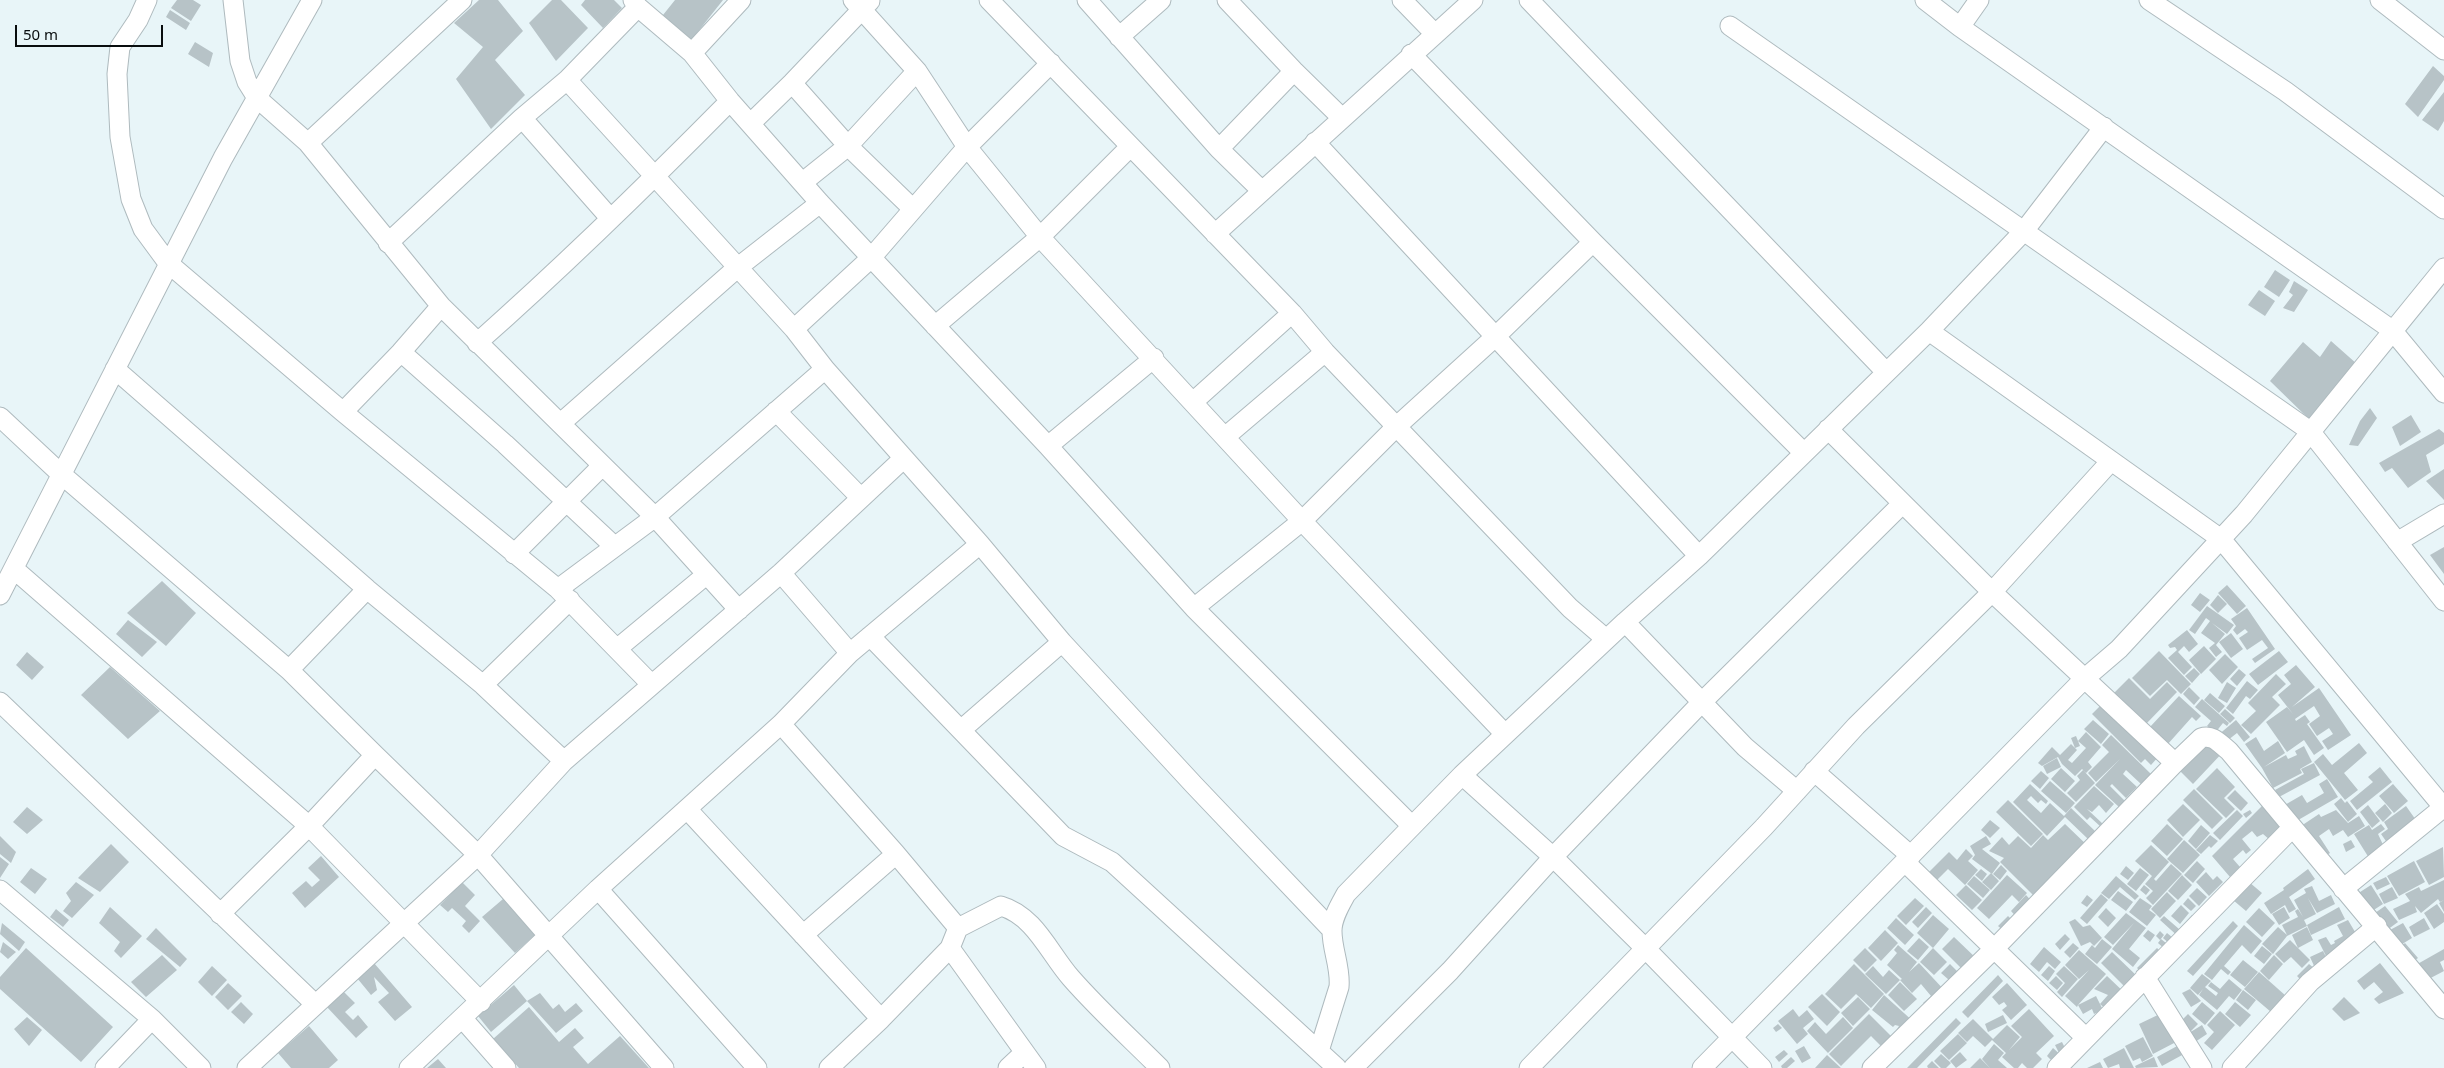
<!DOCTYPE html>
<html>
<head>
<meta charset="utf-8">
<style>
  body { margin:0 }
  #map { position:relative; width:2444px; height:1068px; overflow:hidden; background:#e8f5f8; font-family:"Noto Sans",sans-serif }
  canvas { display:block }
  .scale { position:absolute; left:15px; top:25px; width:148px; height:22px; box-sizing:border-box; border:2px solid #090d0e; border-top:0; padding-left:6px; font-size:15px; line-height:18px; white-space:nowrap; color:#090d0e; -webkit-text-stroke:4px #e8f5f8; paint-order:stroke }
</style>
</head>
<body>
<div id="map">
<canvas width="2444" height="1068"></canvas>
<div class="scale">50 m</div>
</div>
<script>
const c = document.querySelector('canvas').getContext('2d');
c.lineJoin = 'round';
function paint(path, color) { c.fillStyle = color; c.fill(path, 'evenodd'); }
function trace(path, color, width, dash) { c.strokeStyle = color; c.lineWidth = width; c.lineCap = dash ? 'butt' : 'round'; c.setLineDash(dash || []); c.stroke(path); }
paint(new Path2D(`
  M177,0H193L201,5L191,21L171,8Z
  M479,0H498L523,31L495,60L525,95L491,129L456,79L483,47L454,23Z
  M552,0H561L588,28L556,61L529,23Z
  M585,0H614L622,8L603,28L581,5Z
  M675,0H723L689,43L663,15Z
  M170,10L190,23L186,30L166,17Z
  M195,42L213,53L209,67L188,54Z
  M2433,66L2444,76V80L2418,117L2405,104Z
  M2444,92V121L2438,131L2422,120Z
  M2275,270L2290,280L2279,297L2264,287Z
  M2294,281L2308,290L2294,312L2283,308L2293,295L2289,292Z
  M2259,290L2275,301L2265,316L2248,305Z
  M2331,341L2357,364L2312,422L2270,381L2303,342L2320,357Z
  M2370,408L2377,418L2358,446L2349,445L2360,421Z
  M2411,415L2421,432L2400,446L2392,427Z
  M2439,429L2444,433V444L2426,455L2431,472L2408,488L2392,468L2385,472L2379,463Z
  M2444,469V500L2426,481Z
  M2444,547V574L2430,555Z
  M162,581L196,613L166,646L127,613Z
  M2227,585L2246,606L2237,614L2218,593Z
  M2200,593L2210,600L2200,612L2191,605Z
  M2218,595L2227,604L2218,613L2210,605Z
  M2207,606L2234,625L2227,634L2212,623L2225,634L2216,645L2222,652L2216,657L2209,648L2215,643L2201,633L2210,621L2206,618L2195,634L2189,630Z
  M2247,608L2275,649L2255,663L2252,659L2268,648L2262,640L2247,650L2239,638L2248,632L2245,629L2237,635L2233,630L2236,626L2231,619Z
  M128,620L157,642L142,657L116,634Z
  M2187,630L2198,644L2189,652L2184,646L2178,652L2192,667L2184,675L2168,658L2177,650L2175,647L2170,648L2168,645Z
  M2231,633L2243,649L2231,658L2219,642Z
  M2204,646L2216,659L2201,674L2189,660Z
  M2159,651L2191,684L2181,694L2167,680L2150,696L2132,678Z
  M2279,651L2288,662L2258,685L2249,674Z
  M27,652L44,667L32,680L16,665Z
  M2225,654L2238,667L2222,684L2209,670Z
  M2296,665L2315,687L2292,707L2319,688L2351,735L2328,750L2322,741L2333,734L2329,728L2317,736L2309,724L2320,716L2314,706L2295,719L2296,721L2305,715L2310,722L2307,724L2324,748L2314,755L2304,740L2287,752L2266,722L2287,707L2293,714L2278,695L2291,684L2284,675Z
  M110,667L160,711L128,739L81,695Z
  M2194,668L2200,674L2192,683L2185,676Z
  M2239,669L2246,675L2237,686L2230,679Z
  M2276,674L2286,684L2272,697L2280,705L2251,734L2241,725L2256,711L2248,703Z
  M2129,678L2150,699L2167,682L2177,692L2146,724L2114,693Z
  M2247,681L2258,690L2250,699L2246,696L2233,714L2226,708Z
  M2227,682L2236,688L2227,703L2218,698Z
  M2189,687L2200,698L2194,705L2183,694Z
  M2210,693L2225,706L2219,713L2204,700Z
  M2179,696L2201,716L2196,721L2192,717L2167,745L2149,728Z
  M2202,699L2229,723L2227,726L2223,723L2215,733L2207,726L2211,721L2195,707Z
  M2104,702L2159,756L2151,765L2145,759L2141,763L2092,714Z
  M2225,709L2235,718L2230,723L2220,714Z
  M2093,720L2109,734L2101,744L2084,729Z
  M2236,720L2250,737L2244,742L2237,733L2223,744L2217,736Z
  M2086,732L2101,747L2088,762L2092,767L2086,773L2082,769L2075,776L2062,764L2058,757L2042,766L2038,763L2052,747L2060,755L2071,744L2075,748L2071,738L2076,736L2080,746L2075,748L2077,750L2068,760L2072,763L2086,748L2078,741Z
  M2209,734L2225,750L2193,784L2176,767Z
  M2111,735L2151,774L2141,784L2126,770L2123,774L2137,787L2126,798L2112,784L2110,786L2125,801L2119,807L2095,785L2120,759L2096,782L2088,773L2109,752L2102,745Z
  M2256,737L2264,751L2278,741L2285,753L2264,767L2286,755L2288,759L2297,755L2295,751L2304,746L2312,762L2300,769L2302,773L2273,788L2262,768L2245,744Z
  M2359,743L2367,753L2344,773L2358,790L2345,800L2314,762L2323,754L2332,765Z
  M2057,758L2061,767L2047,774L2043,766Z
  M2314,763L2320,775L2279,797L2275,790L2304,774L2301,769Z
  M2380,767L2392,782L2357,810L2350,801L2373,782L2368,777Z
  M2061,768L2075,781L2065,792L2051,779Z
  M2217,768L2235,787L2224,798L2235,809L2226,818L2196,789Z
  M2083,770L2095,783L2076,802L2067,793L2080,780L2077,776Z
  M2041,771L2049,778L2040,789L2031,781Z
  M2327,779L2338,797L2293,823L2283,806L2302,795L2307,803L2324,793L2319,784Z
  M2050,781L2075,803L2066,813L2041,791Z
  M2030,784L2048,801L2046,804L2041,800L2038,803L2031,796L2027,800L2041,813L2050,803L2064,816L2071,808L2095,831L2088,839L2065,817L2047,836L2013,802Z
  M2393,784L2408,801L2394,813L2379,796Z
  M2094,786L2114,804L2106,813L2099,805L2092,812L2087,809L2103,824L2101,827L2090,817L2087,820L2074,807Z
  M2194,789L2223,818L2212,829L2183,800Z
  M2235,790L2248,803L2241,811L2227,798Z
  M2341,798L2345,803L2347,801L2357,814L2348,822L2334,804Z
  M2008,800L2043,834L2031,846L1996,812Z
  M2183,804L2200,820L2183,837L2167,820Z
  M2264,804L2283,827L2270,840L2263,834L2257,837L2252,831L2242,839L2251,850L2246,854L2243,850L2233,859L2240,867L2230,877L2212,856Z
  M2385,804L2392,813L2383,822L2375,813Z
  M2368,805L2380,821L2372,828L2360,812Z
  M2406,806L2418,823L2388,844L2381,834L2388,829L2384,822Z
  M27,807L43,820L27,834L13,822Z
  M2237,810L2243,816L2220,840L2213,833Z
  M2250,810L2252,813L2246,818L2243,814Z
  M2336,810L2348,823L2359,816L2365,826L2348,837L2343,830L2333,836L2329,829L2319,836L2330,853L2322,858L2301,826L2319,814L2321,817Z
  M1990,820L2000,828L1990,838L1981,830Z
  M2065,824L2089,847L2038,900L2000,862L2004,858L1989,851L2002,837L2009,845L2018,836L2031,848L2043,835L2048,840Z
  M2167,824L2183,839L2167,856L2151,841Z
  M2381,824L2385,829L2378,834L2385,849L2369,858L2354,834L2369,825L2372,830Z
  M2201,825L2210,833L2196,849L2188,841Z
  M2210,835L2218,841L2211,848L2209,846L2201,854L2196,850Z
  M0,836L16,852L11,863L0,854Z
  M1986,836L1991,844L1982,849L2000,863L1992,874L1972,859L1975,855L1970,846Z
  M2184,840L2195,850L2193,852L2195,850L2200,855L2183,873L2167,859Z
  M2351,840L2355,847L2346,852L2343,844Z
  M111,844L129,862L100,892L78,878Z
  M2151,845L2169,862L2154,879L2156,881L2171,864L2182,874L2153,905L2146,898L2153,891L2145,884L2152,876L2135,861Z
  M2443,847L2444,877L2429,885L2416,861Z
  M1966,849L1973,856L1968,861L1978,870L1965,885L1948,869L1935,882L1927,874L1949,852L1957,860Z
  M321,856L339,877L305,908L292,893L306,881L312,887L320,880L308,868Z
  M0,857L9,864L0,878Z
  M2197,861L2205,869L2193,883L2184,875Z
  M2414,861L2425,882L2399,896L2387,876Z
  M2001,865L2007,871L2000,880L1993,874Z
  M2126,866L2134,873L2128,880L2120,874Z
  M31,868L47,879L35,894L20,882Z
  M2140,868L2149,875L2136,891L2127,884Z
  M1981,869L1987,874L1982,881L1975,875Z
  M2308,869L2315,879L2289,897L2296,909L2289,913L2285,905L2271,914L2264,903L2284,890L2283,888Z
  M2206,872L2213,880L2217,876L2223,882L2209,896L2196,882Z
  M1991,873L1999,881L1991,890L1982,882Z
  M2007,875L2027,893L2019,902L2012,895L1989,919L1977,908Z
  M2182,875L2192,885L2178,900L2168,891Z
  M1974,876L1990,890L1983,898L1967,884Z
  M2116,876L2139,896L2135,900L2120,887L2109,899L2101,893Z
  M2386,877L2390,884L2377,890L2373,883Z
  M2444,880V900L2440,902L2438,899L2421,913L2415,906L2417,912L2399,920L2393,909L2410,901L2405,894L2419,887L2421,891Z
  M76,882L94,895L72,918L63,911L71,901L66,893Z
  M462,882L475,895L465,906L480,921L469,933L462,926L466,921L452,908L448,912L440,905Z
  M2249,882L2262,893L2246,911L2233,900Z
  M1966,885L1982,900L1972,910L1956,895Z
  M2144,885L2150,890L2146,895L2140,890Z
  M2371,885L2383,904L2369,913L2357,894Z
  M2312,886L2319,901L2331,895L2335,904L2317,913L2308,898L2316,914L2304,920L2307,926L2287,936L2273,954L2262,944L2278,927L2287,935L2282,925L2298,917L2295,911L2298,909L2303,917L2294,900L2306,893L2304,889Z
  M2392,887L2398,898L2384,904L2379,894Z
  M2197,888L2207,897L2199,906L2189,896Z
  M2118,891L2133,902L2126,911L2111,900Z
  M2167,892L2176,901L2160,918L2151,909Z
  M2101,894L2108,900L2087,924L2080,918Z
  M2026,895L2035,905L2020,921L2011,911Z
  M2087,895L2093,900L2087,907L2081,903Z
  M1915,898L1924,906L1906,925L1897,916Z
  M2140,898L2152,906L2149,910L2156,915L2147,926L2129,912Z
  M2188,898L2196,906L2191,911L2183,904Z
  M503,899L535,935L515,953L482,917Z
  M2444,900V912L2439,903Z
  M2437,904L2444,914V922L2434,929L2424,913Z
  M2181,905L2189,913L2180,924L2171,916Z
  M2385,906L2398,922L2387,930L2375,913Z
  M110,907L142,936L121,958L114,951L120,942L99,923Z
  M1926,907L1932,913L1918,928L1912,922Z
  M2284,907L2290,918L2279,925L2272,914Z
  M2339,907L2345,919L2311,935L2307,925Z
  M2106,908L2116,918L2108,927L2098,917Z
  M2259,908L2275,923L2262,937L2246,922Z
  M56,909L69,920L63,927L50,917Z
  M2126,913L2146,928L2129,949L2140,958L2133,967L2112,949L2134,923L2113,945L2104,937Z
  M1933,915L1949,929L1933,948L1917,933Z
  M2192,915L2198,920L2181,939L2160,920L2164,916L2179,929Z
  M2008,916L2016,924L2006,933L1998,926Z
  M1896,918L1914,935L1905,945L1887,928Z
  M2424,918L2430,929L2414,937L2409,927Z
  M2075,919L2083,927L2090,925L2102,938L2094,946L2090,942L2081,946L2069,922Z
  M2348,920L2358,937L2327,958L2318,940L2326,937L2331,945L2335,943L2334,941L2343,936L2337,925Z
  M2233,921L2238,926L2193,976L2187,971Z
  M2,923L25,942L19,951L0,934Z
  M2403,923L2412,938L2399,946L2390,930Z
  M2244,925L2262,941L2251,954L2242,945L2224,966L2231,972L2228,975L2221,969L2212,980L2204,974Z
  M2307,927L2313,940L2298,948L2292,935Z
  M156,928L187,959L180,967L146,939Z
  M1885,930L1898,943L1881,961L1868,948Z
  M2148,930L2155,935L2150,942L2143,936Z
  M2160,931L2164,935L2160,940L2156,936Z
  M2167,933L2178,942L2173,947L2163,938Z
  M2065,934L2070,939L2060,950L2055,944Z
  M1954,937L1977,959L1965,972L1942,949Z
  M1919,938L1929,947L1918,960L1907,951Z
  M2102,939L2112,947L2097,964L2085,954L2092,945L2095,948Z
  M2161,939L2171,947L2168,952L2158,943Z
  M2290,940L2310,960L2302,968L2291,957L2284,963L2275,954Z
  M3,942L16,952L8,959L0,952Z
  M2073,943L2079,948L2070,958L2064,952Z
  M2405,943L2418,958L2410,964L2398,949Z
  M1898,945L1917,962L1909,972L1919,963L1946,992L1929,1008L1923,1003L1931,996L1921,984L1912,993L1900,980L1902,979L1887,965L1897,953L1894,950Z
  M2262,946L2272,954L2264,964L2254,956Z
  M2044,947L2061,962L2055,969L2047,962L2039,972L2030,964Z
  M26,948L113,1027L81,1062L0,989V977Z
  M1865,948L1877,960L1865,972L1853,960Z
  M1933,948L1947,962L1934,975L1920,962Z
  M2157,948L2170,961L2150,981L2137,968Z
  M2444,949V960L2440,962L2444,971L2423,982L2414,966Z
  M2079,950L2106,974L2078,1005L2096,996L2103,1010L2094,1014L2092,1009L2083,1014L2078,1005L2077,1007L2065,996L2089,970L2079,979L2065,965Z
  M2323,951L2328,961L2315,968L2310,957Z
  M2112,952L2138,977L2126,988L2101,963Z
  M162,955L177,970L146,997L131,982Z
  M2274,955L2283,964L2269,980L2260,971Z
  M2243,960L2258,972L2245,987L2230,975Z
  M374,963L412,1007L395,1021L378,1002L389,993L374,977L377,990L371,995L357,978Z
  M2380,963L2404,993L2379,1004L2374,999L2383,992L2374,982L2364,990L2357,981Z
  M1854,964L1884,994L1871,1008L1856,994L1841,1009L1825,994Z
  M1950,964L1962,976L1949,980L1941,973Z
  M2309,964L2315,969L2302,981L2297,976Z
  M212,966L227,980L212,996L198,982Z
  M1873,966L1883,977L1889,970L1900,980L1886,994L1865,974Z
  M2049,966L2055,971L2048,981L2041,975Z
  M2064,966L2078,979L2062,997L2057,992L2065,983L2056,974Z
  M2259,972L2286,996L2271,1012L2244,989Z
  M2202,974L2211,981L2205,987L2216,996L2218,993L2208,986L2211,982L2220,989L2229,979L2242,990L2234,1000L2229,996L2217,1010L2199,995L2203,989L2198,995L2190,988Z
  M1998,975L2003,981L1968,1018L1962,1012Z
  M2056,976L2063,983L2057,990L2049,983Z
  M2107,976L2127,995L2110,1013L2100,1004L2108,995L2094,989Z
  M1900,982L1917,999L1904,1011L1888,995Z
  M228,983L242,996L228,1010L215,997Z
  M2007,983L2027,1005L2011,1020L2002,1010L2007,1006L2004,1002L1999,1005L1992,997Z
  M514,985L527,1001L491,1032L478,1016Z
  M2190,989L2201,1001L2191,1007L2182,993Z
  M342,990L355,1003L345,1012L353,1020L358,1015L368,1027L356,1038L326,1006Z
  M2243,990L2256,1000L2248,1010L2236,1000Z
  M540,993L553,1009L559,1004L565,1012L576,1003L583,1011L556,1033L527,1001Z
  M1822,994L1840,1012L1827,1026L1808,1007Z
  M1884,995L1915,1023L1894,1034L1899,1026L1895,1025L1893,1027L1872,1010Z
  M1858,997L1870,1009L1853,1026L1841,1013Z
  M2344,997L2360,1013L2344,1021L2332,1009Z
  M241,1002L253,1014L244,1024L231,1012Z
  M2202,1002L2215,1013L2205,1025L2192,1014Z
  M2235,1002L2251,1015L2240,1027L2225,1014Z
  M529,1007L559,1042L575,1028L584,1038L573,1047L588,1064L620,1036L649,1068H519L493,1039Z
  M1793,1009L1799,1017L1807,1010L1814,1019L1803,1028L1808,1034L1797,1044L1778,1021Z
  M2029,1009L2054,1036L2036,1053L2042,1059L2033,1068H2027L2022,1063L2018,1068H2014L2002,1057L2006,1053L1992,1040L1985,1047L1973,1036L1967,1042L1958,1033L1973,1019L1993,1039L2007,1025L2020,1037L2009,1050L2022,1037L2011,1026Z
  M2220,1011L2235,1025L2212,1050L2204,1043L2214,1032L2207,1025Z
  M2162,1013L2176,1042L2153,1054L2139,1024Z
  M1869,1014L1893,1038L1883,1048L1871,1036L1841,1066L1829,1054Z
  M2188,1014L2198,1024L2191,1031L2181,1021Z
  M2003,1015L2007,1023L1988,1032L1985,1024Z
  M27,1017L42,1030L29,1046L14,1029Z
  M1843,1017L1853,1028L1828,1053L1807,1031L1815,1022L1826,1034Z
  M1956,1018L1961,1023L1917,1068H1907Z
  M1778,1024L1782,1028L1776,1032L1773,1028Z
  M2202,1025L2207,1034L2195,1042L2189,1033Z
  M309,1026L338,1060L329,1068H291L278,1053Z
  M1958,1034L1967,1043L1949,1060L1940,1051Z
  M2143,1037L2153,1056L2142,1062L2140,1058L2133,1061L2125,1046Z
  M2062,1042L2066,1050L2059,1053L2055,1045Z
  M1994,1044L2004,1053L1998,1060L2007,1068H1970L1980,1058L1990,1068L1982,1059Z
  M2179,1045L2184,1054L2162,1066L2157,1057Z
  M1804,1046L1811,1058L1802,1063L1795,1051Z
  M2053,1048L2063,1057L2056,1065L2047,1056Z
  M2124,1048L2134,1068H2120L2119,1064L2108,1068L2103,1059Z
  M1784,1050L1788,1054L1779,1062L1775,1057Z
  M1960,1052L1967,1060L1956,1068L1950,1061Z
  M1941,1054L1951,1063L1946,1068H1941L1934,1061Z
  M1827,1055L1841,1068H1815Z
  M1791,1057L1795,1061L1787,1068H1782L1781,1066Z
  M2154,1057L2158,1067L2136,1068L2135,1066Z
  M438,1059L446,1068H427Z
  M1932,1061L1939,1068H1928L1927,1066Z
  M2100,1062L2103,1068H2087Z`), '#b7c3c7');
const street = new Path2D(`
  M147,0L138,20L120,47L117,74L120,137L131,199L143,229L168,263L343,412L558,589L651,684
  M233,0L240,61L247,82L257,98L308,143L441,306L655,517L739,610
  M633,0L638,7L692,53L730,101L820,203L1048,446L1194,608L1412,826
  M853,0L917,71L967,147L1040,237L1302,521L1505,734
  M989,0L1292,313L1325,352L1570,608L1606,639
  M1087,0L1219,149L1262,191
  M1227,0L1294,71L1342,118
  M1402,0L1435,34
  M1529,0L1886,372
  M1925,0L1960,27L2392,330L2444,393
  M2149,0L2285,91L2444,209
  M2380,0L2444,50
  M1730,26L2310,431L2444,601
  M1960,27L1979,0
  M1119,37L1161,0
  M692,53L741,0
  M1411,54L1593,242L1804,453
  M567,80L794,329L825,369L980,544L1062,642L1194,785L1332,930
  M792,83L848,146L913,209
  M522,118L610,218
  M751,123L792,83L870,1
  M1315,142L1699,556
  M308,143L462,0
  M1219,149L1294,71
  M803,182L848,146L917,71
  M1215,234L1473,0
  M388,243L522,118L567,80L638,7
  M935,326L1040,237L1130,147
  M794,329L871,258L967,147L1051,63
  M1929,331L2221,539L2444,808
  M477,343C564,266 648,184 730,101
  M401,352L505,444L614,546
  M115,369L367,589L483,685L564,761
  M1193,402L1292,313
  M776,411L860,497
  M343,412L401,352L441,306
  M0,417L61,474L289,670L375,755L478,855L664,1068
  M561,423L737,268L820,203
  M1828,429L1992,592L2175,763
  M1225,437L1325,352
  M1048,446L1154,358
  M2397,542L2444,514
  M514,554L602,466
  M14,569L309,826L481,1002
  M781,573L850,653
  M558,589L655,517L825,369
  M0,595L223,158L312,0
  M1194,608L1302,521L1397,426L1495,337L1593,242
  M1625,622L1745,747L1797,791
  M870,636L1063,836L1112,862L1337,1068
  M618,648L706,575
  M289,670L367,589
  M483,685L570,600
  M0,702L315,1004
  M781,724L896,854L958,928
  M961,730L1062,642
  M1814,771L1911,856
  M1462,775L1553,857L1646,949L1762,1068
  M687,809L881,1019
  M1905,862L2086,1038
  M598,889L757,1068
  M2343,889L2444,807
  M0,890L152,1019L201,1068
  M220,914L309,826L375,755
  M803,935L896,854
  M950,948L1036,1068
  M2145,977L2202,1068
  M463,1019L506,1068
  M1319,1051L1339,987C1341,968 1332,950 1332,931C1332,918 1340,905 1346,894L1462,775L1625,622L1699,556L1929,331L2024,231L2104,127
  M105,1068L152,1019
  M247,1068L478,855L564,761L781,573L903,459
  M409,1068L598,889L781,724L850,653L980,544
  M829,1068L881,1019L950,948L958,928L1001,906C1035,916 1049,953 1071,978C1099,1010 1130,1038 1160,1068
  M1008,1068L1024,1053
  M1353,1068L1450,971L1553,857L1702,702L1902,504
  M1529,1068L1764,827L1856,726L1992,592L2111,461
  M1702,1068L2084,679L2119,649L2244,514L2444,268
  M1872,1068L1995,948L2175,763L2201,738C2213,734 2220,744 2229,751L2444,1009
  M2057,1068L2292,828
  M2232,1068L2310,982L2377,926`);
trace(street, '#aebabe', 21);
trace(street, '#fff', 19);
</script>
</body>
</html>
